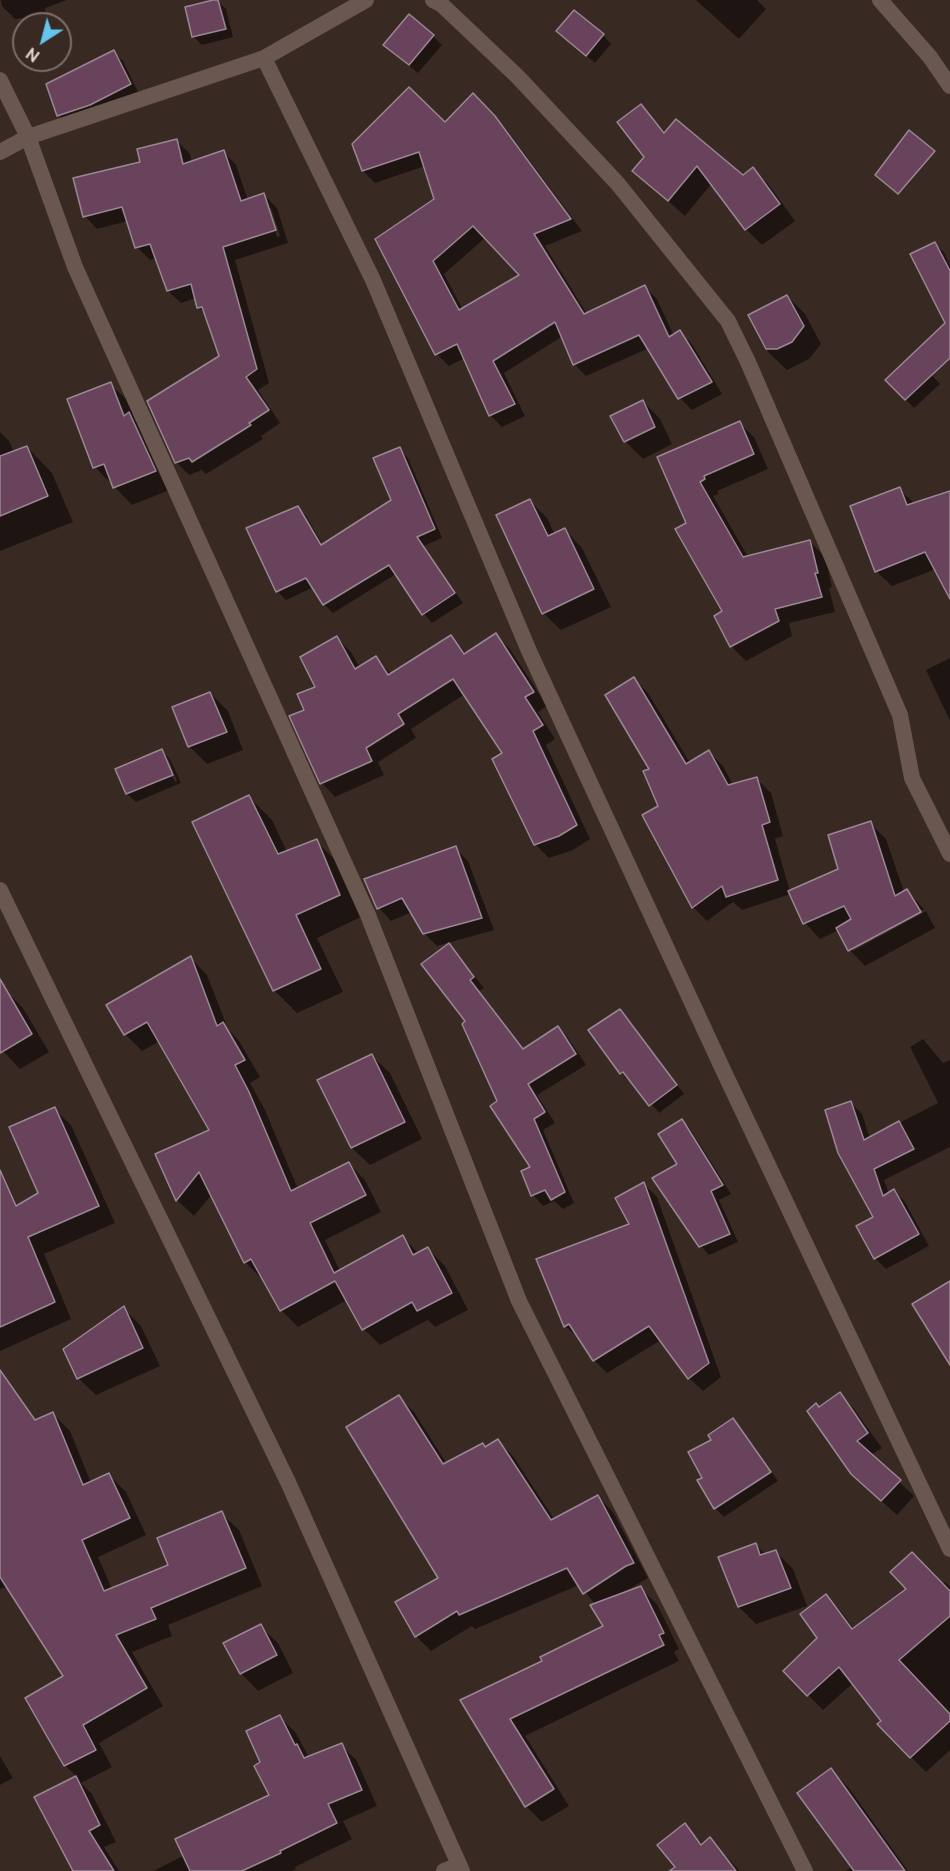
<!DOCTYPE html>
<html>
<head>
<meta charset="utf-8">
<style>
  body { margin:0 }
  #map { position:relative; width:950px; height:1871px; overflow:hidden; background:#392923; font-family:Ubuntu,sans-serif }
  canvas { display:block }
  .north { position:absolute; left:12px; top:12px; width:60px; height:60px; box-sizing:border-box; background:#392923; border:2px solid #7c6e69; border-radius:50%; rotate:216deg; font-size:16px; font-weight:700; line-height:24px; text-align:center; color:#e1d6d2 }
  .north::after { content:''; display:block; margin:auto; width:21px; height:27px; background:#65c5ee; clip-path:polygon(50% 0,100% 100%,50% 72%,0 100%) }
</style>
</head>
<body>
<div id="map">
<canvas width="950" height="1871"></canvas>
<div class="north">N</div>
</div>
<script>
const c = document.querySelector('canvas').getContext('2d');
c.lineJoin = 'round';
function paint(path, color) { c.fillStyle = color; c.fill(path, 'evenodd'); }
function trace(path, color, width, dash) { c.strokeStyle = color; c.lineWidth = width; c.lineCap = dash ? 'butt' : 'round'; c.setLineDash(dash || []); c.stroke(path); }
paint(new Path2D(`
  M1,0H67L45,8L46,15L15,19L2,6Z
  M696,0H757L766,9L739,39Z
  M217,1L226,9L233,37L202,45L193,36Z
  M603,35L611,44L595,63L567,40Z
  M433,36L442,45L418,73L394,53Z
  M114,52L123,61L138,92L67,124L59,115Z
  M473,95L507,130L582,231L545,246L587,314L645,287L657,299L674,336L680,332L692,344L722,394L692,410L680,398L649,348L586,376L574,364L563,336L504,373L525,416L502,427L490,415L465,358L449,366L437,354L377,240L436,200L425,166L375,183L363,171L445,124ZM486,237L522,275L463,310L444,274Z
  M641,106L666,133L743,176L753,169L769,185L795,221L762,245L746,229L712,183L685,216L634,171L646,157Z
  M177,141L190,154L192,163L224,152L236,165L248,200L264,195L277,208L288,243L235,260L269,383L258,390L280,423L261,436L263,439L206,474L202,470L189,475L176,462L221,357L207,316L199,308L196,298L181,303L168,291L157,258L150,260L137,247L128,221L97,229L85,216L142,163ZM268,208H271L280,236L277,237Z
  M935,244L944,252L950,265V295Z
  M787,296L805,314L821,344L809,359L787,370L769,353L750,316Z
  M913,355L940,384L914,408L887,380Z
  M110,384L128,401L135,420L146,432L172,489L132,505L95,467Z
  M643,401L660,419L672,444L643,459L625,441Z
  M739,423L754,437L768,469L717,491L719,494L713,496L748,557L810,542L825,557L832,587L829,588L835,612L789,623L792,636L746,661L731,646L724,612L659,457Z
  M0,432L9,441L14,452L27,447L52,473L73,522L0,551Z
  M399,449L408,458L442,538L424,546L463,603L432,623L424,614L396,574L333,613L325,605L314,587L286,600L277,591L297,507L306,516L323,545L392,501Z
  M899,489L915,504L950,493V596L936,569L892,586L876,571Z
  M530,501L547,518L555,535L565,530L582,548L611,607L561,630L543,613Z
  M496,635L510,649L547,706L538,712L555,739L546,745L590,839L573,850L549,858L536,845L494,759L504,753L465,694L411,729L416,738L378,762L384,775L335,797L322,783L306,711L317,688L337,638L351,652L360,668L376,658L391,674L451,637L467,654Z
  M950,658V721L926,670Z
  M634,679L648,693L690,763L709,752L723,766L733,785L757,779L771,793L783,836L775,839L790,892L840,870L870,823L886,839L904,892L907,891L924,909L853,947V951L926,911L935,928L865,966L850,950L839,930L820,939L805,923L791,894L742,910L733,902L707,921L693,907L660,806Z
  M210,693L228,711L243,750L207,764L190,747L174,708Z
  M161,750L170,759L181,783L136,802L127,794L117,770ZM164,759H168L177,781L175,782Z
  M249,797L272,820L287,852L316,841L339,864L361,917L317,938L343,992L297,1013L274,990L194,823Z
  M455,848L468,861L494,930L437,946L424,933L412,912L391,921L379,908Z
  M449,945L484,988L479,991L524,1050L558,1028L568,1038L586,1065L537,1095L555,1123L543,1130L574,1203L563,1209L554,1201L543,1206L533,1195L532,1168L499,1102L467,1022Z
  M191,958L207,975L228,1029L239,1041L260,1077L250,1083L265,1110L298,1189L348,1163L365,1180L381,1212L325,1240L340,1271L402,1236L419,1254L428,1249L445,1266L468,1310L435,1327L428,1320L380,1345L364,1329L347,1300L298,1327L281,1310L263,1278H261L245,1262L212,1194L194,1216L177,1200L157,1155L211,1131L160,1041L142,1051L125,1034Z
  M5,990L23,1008L49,1052L20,1069L0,1048V993Z
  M620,1011L629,1020L684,1094L659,1113L632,1080L630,1082L621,1073Z
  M923,1039L943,1063L950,1060V1147L884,1180L889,1194L894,1191L905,1202L929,1246L886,1269L875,1258V1218L851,1103L862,1114L870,1138L938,1103L910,1047Z
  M372,1056L390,1073L422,1139L370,1165L352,1148L319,1081Z
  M54,1109L71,1125L115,1223L44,1254L71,1319L0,1351V1217L40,1193Z
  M682,1120L690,1129L731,1194L719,1200L738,1242L709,1255L701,1246L654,1178L679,1165Z
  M644,1184L657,1197L721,1377L703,1391L689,1378L661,1340L607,1373L594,1360L580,1339L565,1326L631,1225Z
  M123,1308L141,1326L160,1366L96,1395L78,1378Z
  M840,1394L854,1409L882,1448L871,1455L914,1496L897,1515L867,1488L819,1408Z
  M399,1397L414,1412L447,1464L486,1448L498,1441L513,1456L554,1519L598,1497L613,1512L648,1578L621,1594L640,1588L657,1604L679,1649L674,1652L679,1661L525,1736L569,1806L542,1822L526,1806L463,1701L544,1662L605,1627L596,1605L579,1585L475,1629L472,1626L431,1651L416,1636L440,1578Z
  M53,1414L70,1431L91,1483L109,1475L126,1492L146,1535L98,1557L112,1589L170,1566L221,1513L239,1530L262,1586L168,1625L172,1636L132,1652L163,1706L99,1743L112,1767L81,1783L92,1794L116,1842L104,1847L119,1871H74L36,1798L77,1777L65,1765L27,1698L65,1676L8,1586L0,1589V1436Z
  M732,1420L741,1429L778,1481L724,1517L715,1508L704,1478L713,1440Z
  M756,1545L766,1555L775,1551L793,1569L807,1606L756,1624L739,1607Z
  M945,1582L950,1587V1750L926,1772L911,1757L853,1683L823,1710L808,1695L826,1596L841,1611L854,1629Z
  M260,1626L278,1643L293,1673L258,1691L241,1673Z
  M280,1717L296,1733L309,1758L341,1745L357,1761L377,1806L343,1821L352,1839L295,1867L296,1869L292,1871H153L185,1855L271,1796L262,1763Z
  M0,1756L13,1778L0,1785Z
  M831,1770L849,1788L908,1871H846L852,1867Z
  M684,1825L704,1845L710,1840L740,1871H680Z`), '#0007');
const building = new Path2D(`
  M213,0H218L226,29L192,37L185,7Z
  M574,10L604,34L586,56L556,31Z
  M409,14L434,35L409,65L383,45Z
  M114,50L131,84L90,105L57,116L46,84Z
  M409,87L445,122L473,93L495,116L571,219L534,234L584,314L645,285L669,337L680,330L712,382L678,399L639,335L573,365L555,322L493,361L515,404L489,416L457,344L435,355L375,239L434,199L419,152L362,171L352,144ZM473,226L519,275L459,310L433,261Z
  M641,104L664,133L676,119L743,175L753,167L780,204L745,230L697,166L668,201L632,171L644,157L617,122Z
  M909,130L935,151L898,194L875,175Z
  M177,139L183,164L224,150L241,201L264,193L276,230L223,247L257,369L246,377L269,410L249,423L251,425L192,462L189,458L175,463L147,401L219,356L202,307L197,308L191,284L167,291L150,244L135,248L122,207L83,217L73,178L140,162L137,149Z
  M935,242L950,271V358L905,400L885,380L945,323L910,254Z
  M787,295L804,326L792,342L777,349H766L748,315Z
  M111,382L124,416L129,412L156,471L113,488L104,464L93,468L67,399Z
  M643,400L655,427L624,442L610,416Z
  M740,421L754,454L704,476L705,479L700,482L743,557L810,540L818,573H815L822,597L775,609L779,621L730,647L714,616L722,611L675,529L686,523L657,457Z
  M27,446L48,496L0,516V456Z
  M400,447L435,529L417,537L455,593L422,615L389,565L323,605L306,578L276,592L246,528L298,506L321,545L391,500L373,458Z
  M900,487L907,505L950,491V599L925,552L875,572L850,506Z
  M530,499L548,536L565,528L594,589L542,614L496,515Z
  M496,633L534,692L525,697L543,725L533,731L577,825L559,836L534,845L492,759L502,753L453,679L398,714L404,724L366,748L372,761L320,784L289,716L304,710L297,694L315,687L300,657L337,636L355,669L376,656L388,675L451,635L464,654Z
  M634,677L686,764L709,750L728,785L757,777L770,822L762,825L778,880L726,897L722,886L692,908L642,815L658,806L643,771L649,769L605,695Z
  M210,692L227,732L188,747L172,707Z
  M162,749L173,775L126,794L115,769Z
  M249,795L278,854L317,839L340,895L296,915L321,969L273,991L192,822Z
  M871,821L895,896L907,889L921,912L848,951L836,928L851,919L844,906L803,924L788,891L838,869L828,835Z
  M456,846L482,918L423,934L402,898L377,909L364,879Z
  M449,943L474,977L470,980L523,1049L558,1026L576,1054L528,1084L545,1112L534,1119L565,1192L551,1200L545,1190L531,1196L521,1171L530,1167L490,1106L497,1101L462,1024L465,1021L421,964Z
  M191,956L217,1026L223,1022L245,1060L235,1065L249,1092L291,1191L349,1162L366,1195L310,1223L334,1273L403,1235L413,1255L428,1247L452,1293L417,1311L412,1302L362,1330L335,1281L280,1311L251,1259L244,1263L199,1172L176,1201L155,1154L209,1130L147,1022L124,1035L106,1005Z
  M0,979L32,1034L0,1053Z
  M620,1009L677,1085L649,1106L623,1072L620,1074L588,1030Z
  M372,1054L405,1122L351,1148L317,1080Z
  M851,1101L864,1140L899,1121L914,1149L874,1169L883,1196L894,1189L919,1234L874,1259L856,1226L873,1217L838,1153L825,1110Z
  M55,1107L99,1206L28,1237L55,1302L0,1327V1170L16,1206L38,1193L9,1127Z
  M682,1119L723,1185L711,1191L730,1234L699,1247L652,1178L677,1164L658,1134Z
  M644,1182L709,1363L688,1379L649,1326L593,1361L569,1324L564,1327L536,1259L629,1224L615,1198Z
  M950,1281V1365L912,1304Z
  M124,1306L143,1348L77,1379L63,1349Z
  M0,1370L35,1420L53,1412L83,1485L109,1473L130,1518L82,1540L104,1591L168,1565L157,1538L222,1511L246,1568L151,1608L156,1619L116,1635L147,1688L83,1725L96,1750L64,1766L25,1698L63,1676L0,1577Z
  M840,1392L868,1433L857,1441L901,1480L881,1501L851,1474L807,1411L816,1403L819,1407Z
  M399,1395L443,1464L483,1443L485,1447L498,1439L551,1520L598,1495L634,1563L626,1566L583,1594L567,1568L459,1615L457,1611L415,1637L395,1602L438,1578L346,1427Z
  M733,1418L771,1472L714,1509L697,1480L702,1478L688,1452L711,1440L708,1435Z
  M756,1543L760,1555L776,1550L791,1588L738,1607L718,1557Z
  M912,1552L950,1591V1616L899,1660L950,1714V1721L910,1758L877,1724L881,1721L839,1667L807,1696L783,1671L817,1638L800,1614L826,1594L852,1629L906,1589L890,1572Z
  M641,1586L664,1633L659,1635L664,1645L510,1719L554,1789L525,1807L460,1700L542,1661L540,1657L603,1626L590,1605Z
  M261,1624L277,1655L240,1674L223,1643Z
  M280,1715L295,1745L297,1744L304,1758L342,1743L362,1790L328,1804L337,1823L280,1851L281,1853L242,1871H190L175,1839L269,1795L254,1766L260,1762L246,1731Z
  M831,1768L905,1871H854L797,1793Z
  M76,1776L100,1825L89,1831L114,1871H73L34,1797Z
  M685,1823L701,1845L710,1837L736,1871H669L675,1867L657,1845Z`);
paint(building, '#69425c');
trace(building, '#998893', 1.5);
trace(new Path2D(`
  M433,0L441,4L518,77L618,184L728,321L748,362L900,715L912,778L950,854
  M880,0L930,57L950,86
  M264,58L373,280L529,651L725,1074L950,1549
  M0,80L28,137L75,267L368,915L519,1301L805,1871
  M0,152L28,137L264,58L366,0
  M0,890L288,1482L462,1871
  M444,1871L459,1865`), '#695750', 16);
</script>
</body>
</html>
